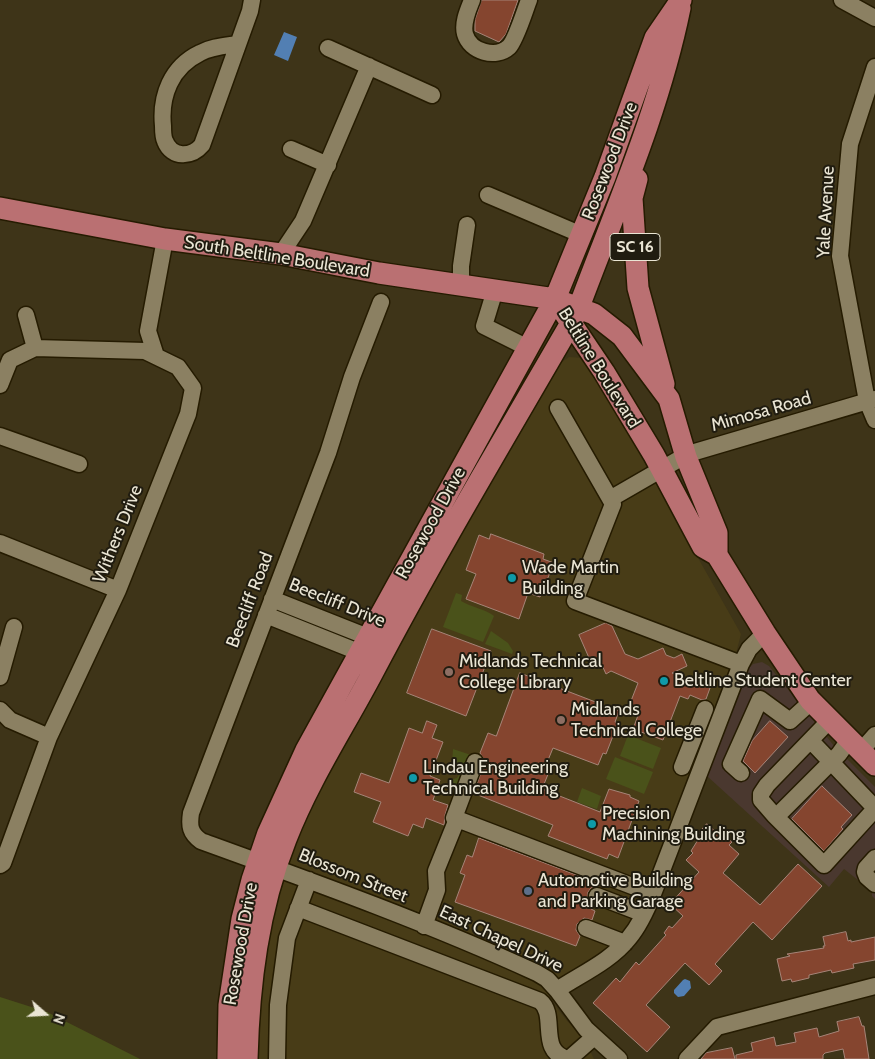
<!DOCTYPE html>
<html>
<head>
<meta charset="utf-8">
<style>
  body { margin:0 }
  #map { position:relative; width:875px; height:1059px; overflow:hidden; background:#3e3418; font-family:Cabin,sans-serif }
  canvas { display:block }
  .north { position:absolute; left:20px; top:989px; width:50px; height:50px; -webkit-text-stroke:4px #201c10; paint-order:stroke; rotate:109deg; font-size:14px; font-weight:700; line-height:20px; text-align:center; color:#eae5d4 }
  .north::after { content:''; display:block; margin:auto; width:18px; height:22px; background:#eae5d4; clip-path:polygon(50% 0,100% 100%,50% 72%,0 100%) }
</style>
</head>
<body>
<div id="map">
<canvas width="875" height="1059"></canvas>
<div class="north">N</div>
</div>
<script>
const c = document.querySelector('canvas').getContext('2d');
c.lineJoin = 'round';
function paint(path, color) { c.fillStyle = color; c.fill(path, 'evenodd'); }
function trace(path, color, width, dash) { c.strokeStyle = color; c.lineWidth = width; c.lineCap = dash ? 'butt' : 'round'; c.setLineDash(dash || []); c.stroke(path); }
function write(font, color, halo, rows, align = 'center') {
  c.font = font + ' Cabin,sans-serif'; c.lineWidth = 4; c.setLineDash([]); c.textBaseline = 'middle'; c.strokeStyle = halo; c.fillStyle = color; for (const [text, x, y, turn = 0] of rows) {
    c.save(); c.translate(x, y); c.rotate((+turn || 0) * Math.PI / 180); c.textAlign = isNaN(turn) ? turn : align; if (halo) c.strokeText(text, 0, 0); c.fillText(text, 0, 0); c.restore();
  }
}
paint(new Path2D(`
  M762,662L769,666L835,747L875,787V899L872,896V891L844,869L829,887L707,776L749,668L753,664Z`), '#4a382f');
paint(new Path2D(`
  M569,357L582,358L588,363L741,634L730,677L663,852L634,919L613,945L569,975L548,997L568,1022L583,1036L594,1059H258L259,1006L272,921L296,841L315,798L399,643L497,470L559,364Z`), '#483c17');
paint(new Path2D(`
  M456,593L462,595L461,601C471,607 485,609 494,616L483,642L443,627Z
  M491,631L508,643L513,651L512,654L485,644Z
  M628,735L661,748L653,769L620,756Z
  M453,749L471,755L472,758L458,791L450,788V780L457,778L460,773L459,767L452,763Z
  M615,757L653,772L644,794L606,779Z
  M582,788L601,796L597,809L577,802Z
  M0,997L47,1012L140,1059H0Z`), '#4a521a');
paint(new Path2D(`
  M284,32L297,37L288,61L274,55Z
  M685,979L690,981L691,988L684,996L678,997L674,993V990L683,980Z`), '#527fb3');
const building = new Path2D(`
  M482,0H518L506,34L499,42L475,31V20Z
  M491,534L544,554L543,559L554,563L540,597L528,593L519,619L466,599L476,574L466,570L479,535L489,539Z
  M606,623L612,626L625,654L638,659L663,648L666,655L674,658L682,654L687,666L672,673L710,688L706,699L702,700L690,695L688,699L680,696L663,740L633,729L640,710L629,706L638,683L611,671L606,674L601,663L593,667L579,635Z
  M432,629L491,651L466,716L407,693Z
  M520,673L619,711L615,722L618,723L606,754L603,753L598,765L553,748L546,765L551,767L542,789L600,812L609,789L630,795V797L639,801L618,858L609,854L607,859L548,836L553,825L478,795L481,786L477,784L485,761L480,753L488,733L496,736Z
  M427,721L437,725L432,738L443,742L430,776L440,780L433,800L448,805L445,815L444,825L426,818L423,828L413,824L408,836L373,822L381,802L354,792L361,773L389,783L409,728L422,733Z
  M770,721L788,737L755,773L743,761L752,741Z
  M822,786L852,815L841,827L843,829L824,851L792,819Z
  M707,824L719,835L721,833L732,842L729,845L739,854L723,873L760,905L798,864L822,886L772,940L753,922L715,964L722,971L709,985L685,963L646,1005L670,1027L647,1052L593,1003L616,978L620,982L636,962L639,965L666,935L664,933L669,926L672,928L683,916L670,904L699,872L686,860L693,853L691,851L701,835L699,833Z
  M479,838L600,884L599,886L591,888L588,892L587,898L593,905L591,909L595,911L592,920L584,918L577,924L576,930L580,936L576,946L455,902L465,875L460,873L467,855L472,857Z
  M846,932L848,941L851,940V942L875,937V960L853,964L854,968L832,973L831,970L809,975V978L792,982L791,979L782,981L777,959L790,956L787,954L824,948L823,946H825L823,937Z
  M859,1017L862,1026H864L869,1059H845L843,1049L825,1053L823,1055V1059H736V1055L753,1051L751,1043L774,1037L776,1046L796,1042L794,1033L817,1028L819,1037L839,1031L837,1022Z
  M732,1048L735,1059H701L706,1053Z`);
paint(building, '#85452f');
trace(building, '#a68478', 1);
const minor = new Path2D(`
  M472,0C468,10 462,23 465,34C470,52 496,59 509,47C516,40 525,10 529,0
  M842,0L875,18
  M237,44C224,46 211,47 200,53C171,67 160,96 163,126C163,131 163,137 165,141C172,159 192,157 202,145L250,11L252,0
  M328,48L432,95
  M875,67L850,144L840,256L867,401L875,420
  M291,149L328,165
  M488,195L582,235
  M281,254L303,221L369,66
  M461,285V266L467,225
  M495,290L484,326L528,348
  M381,302L352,377L328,453L191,813C189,826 190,833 201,841C314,882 428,923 537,973L547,979L557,990C581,974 611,961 629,938C640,925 647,909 653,894L741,664L749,649L765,633
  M26,315L35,348
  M156,356L148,331L165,239
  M0,385L10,360L35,348L145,351L178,367L193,388L188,414L118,590L49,737L3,863L0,865
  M558,408L613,504L575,601L741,664
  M0,436L79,464
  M610,499L688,454L875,399
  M0,543L118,590
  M272,599L378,641
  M266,615L371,657
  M0,677L14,627
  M0,710L10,720L49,737
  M830,720L767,785L761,794V800L774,815L779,814L839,754L849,740
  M811,741L875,808
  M860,752L875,735
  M682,767L705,709
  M741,773L731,764L760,699L790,721L812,701
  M774,815L824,865L875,809
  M457,819L454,818L475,762
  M875,858L866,868L865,872L867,877L875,884
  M597,896L644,914
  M298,908L540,1001C558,1015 537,1051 568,1059
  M424,926L437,890L436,871L457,819L653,894
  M586,928L625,943
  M557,990L586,1029L619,1059
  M277,1059L278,1005L287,938L309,880
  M569,1059L594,1037
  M687,1059L717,1027L875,986`);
const major = new Path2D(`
  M637,179L632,198L638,288L664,384
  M0,208L165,239L281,254L379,273L555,299L594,314L622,336L669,399L686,457L717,533V555
  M565,314L604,372L654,455L703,547L717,555L765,633L810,700L875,765
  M228,1059L229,1005L242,919L252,880L268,833L306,750L555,299L605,177L655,38L681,0
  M247,1059C249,984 258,909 286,839C309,780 344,727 373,672C435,554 504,439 571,323L579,307C616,208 659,111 680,8`);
trace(minor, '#251b01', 19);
trace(major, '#251b01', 24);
trace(minor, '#8b8062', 16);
trace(major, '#ba7072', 21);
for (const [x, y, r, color] of [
  [512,578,5,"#0f9aa8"],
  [449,672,5,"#8d6e63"],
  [664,681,5,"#0f9aa8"],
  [561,720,5,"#8d6e63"],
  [413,778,5,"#0f9aa8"],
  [592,824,5,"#0f9aa8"],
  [528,891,5,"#5c6f8a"]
]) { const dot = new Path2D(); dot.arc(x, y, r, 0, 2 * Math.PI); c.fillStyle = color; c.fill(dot); trace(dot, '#201c10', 2); }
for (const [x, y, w] of [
  [635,247,50]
]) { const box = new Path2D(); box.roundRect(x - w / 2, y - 13.5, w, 27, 4); c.fillStyle = '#201c10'; c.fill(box); trace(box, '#eae5d4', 1); }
write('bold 16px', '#eae5d4', null, [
  ["SC 16",635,247]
]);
write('18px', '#eae5d4', '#201c10', [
  ["Rosewood Drive",610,161,-69],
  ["Yale Avenue",826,212,-87],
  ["South Beltline Boulevard",277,257,9],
  ["Beltline Boulevard",599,368,58],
  ["Mimosa Road",761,412,-16],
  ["Rosewood Drive",431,523,-61],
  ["Withers Drive",118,534,-68],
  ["Beecliff Road",250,600,-69],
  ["Beecliff Drive",337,603,22],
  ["Blossom Street",353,876,22],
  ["East Chapel Drive",501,939,25],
  ["Rosewood Drive",241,944,-80]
]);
write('18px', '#eae5d4', '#201c10', [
  ["Wade Martin",522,568],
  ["Building",522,589],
  ["Midlands Technical",459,662],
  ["College Library",459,683],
  ["Beltline Student Center",674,681],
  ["Midlands",571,710],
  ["Technical College",571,731],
  ["Lindau Engineering",423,768],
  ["Technical Building",423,789],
  ["Precision",602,814],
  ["Machining Building",602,835],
  ["Automotive Building",538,881],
  ["and Parking Garage",538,902]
], 'left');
</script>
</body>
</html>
